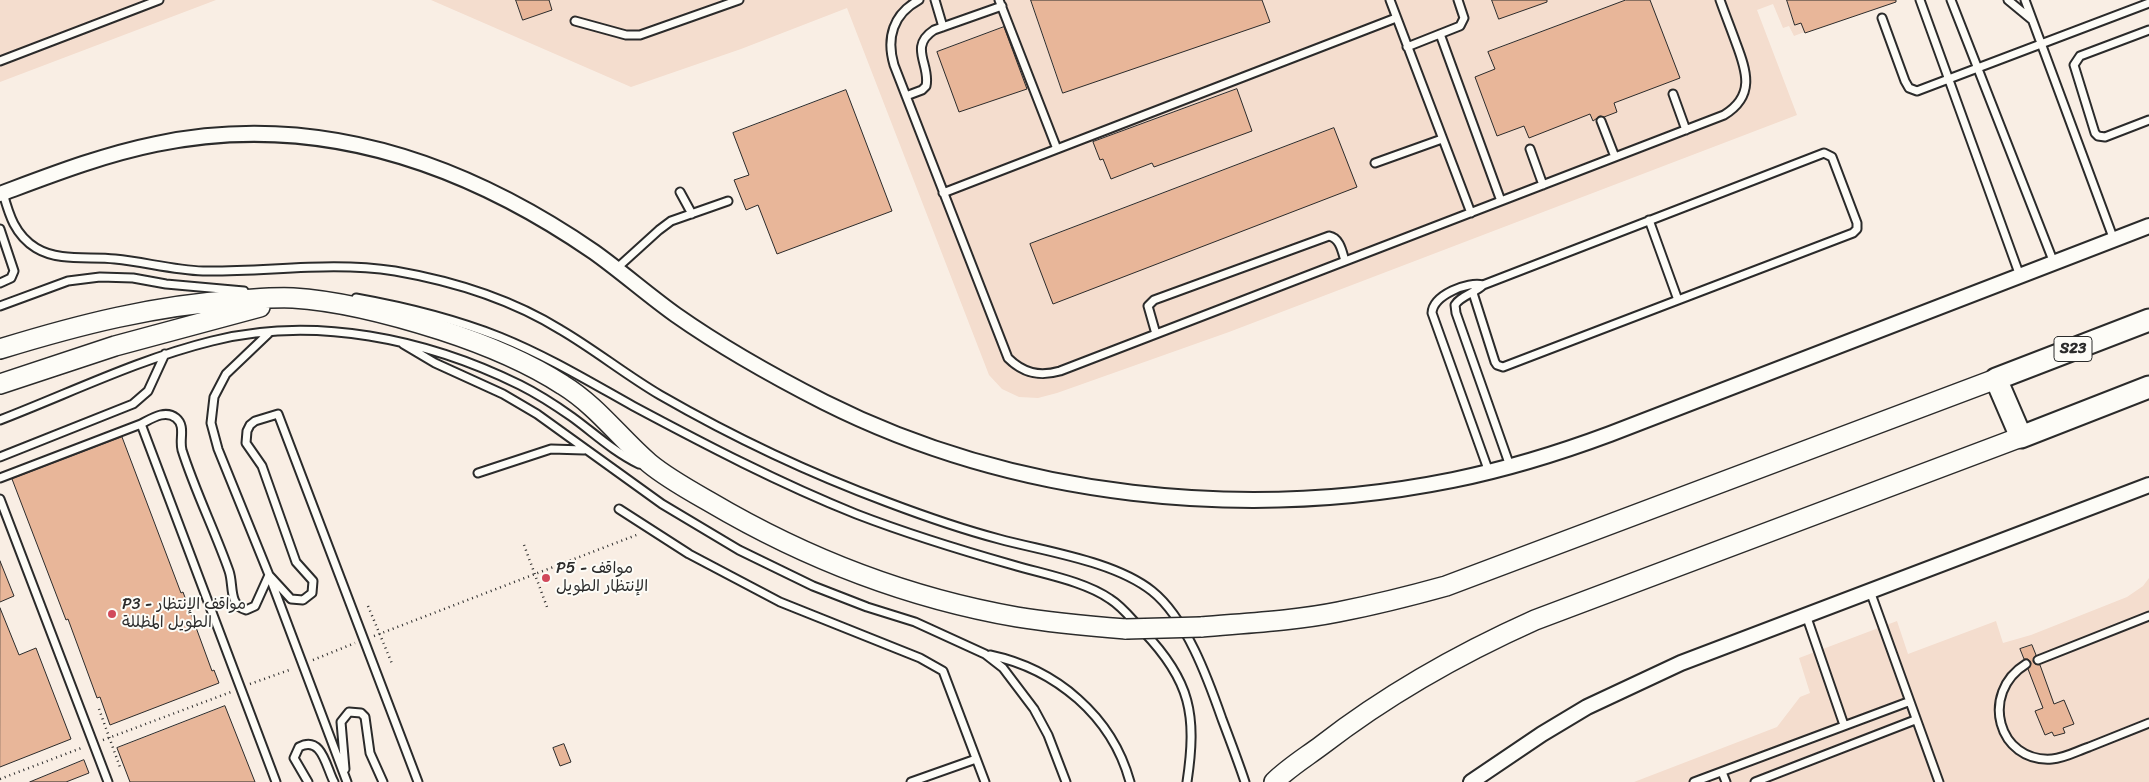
<!DOCTYPE html>
<html>
<head>
<meta charset="utf-8">
<style>
  body { margin:0 }
  canvas { display:block; background:#f9eee4 }
</style>
</head>
<body>
<canvas width="2149" height="782"></canvas>
<script>
const c = document.querySelector('canvas').getContext('2d');
c.lineJoin = 'round';
function paint(path, color) { c.fillStyle = color; c.fill(path, 'evenodd'); }
function trace(path, color, width, dash) { c.strokeStyle = color; c.lineWidth = width; c.lineCap = dash ? 'butt' : 'round'; c.setLineDash(dash || []); c.stroke(path); }
function write(font, color, halo, rows, align = 'center') {
  c.font = font + ' Sriracha,"Playpen Sans Arabic",sans-serif'; c.lineWidth = 4; c.setLineDash([]); c.textBaseline = 'middle'; c.strokeStyle = halo; c.fillStyle = color; for (const [text, x, y, turn = 0] of rows) {
    c.save(); c.translate(x, y); c.rotate((+turn || 0) * Math.PI / 180); c.textAlign = isNaN(turn) ? turn : align; if (halo) c.strokeText(text, 0, 0); c.fillText(text, 0, 0); c.restore();
  }
}
paint(new Path2D(`
  M0,0H216L0,82Z
  M431,0H1889L1794,36L1789,26L1783,28L1773,4L1757,10L1797,115L1229,332L1057,393L1038,398L1019,397L1002,389L989,375L847,8L741,49L631,87Z
  M2149,578V782H1634L1777,727L1800,697L1810,693L1799,658L1897,621L1908,654L1996,621L2003,643L2031,635L2127,597L2143,586Z`), '#f4ddce');
const building = new Path2D(`
  M516,0H549L552,10L523,20Z
  M1031,0H1262L1270,22L1063,93Z
  M1492,0H1547V2L1499,19Z
  M1626,0H1650L1680,78L1614,103L1617,112L1604,117L1600,116L1593,121L1590,114L1529,138L1524,126L1497,136L1475,77L1495,69L1488,52Z
  M1787,0H1896V2L1805,33L1801,23L1795,25Z
  M1004,27L1027,89L959,112L937,52Z
  M1237,89L1252,131L1154,167L1152,163L1111,179L1103,159L1100,160L1093,142Z
  M846,90L892,211L777,254L758,205L746,210L734,180L749,175L733,133Z
  M1334,128L1357,187L1053,304L1030,244Z
  M122,437L181,593L183,592L212,671L214,670L219,683L110,725L100,697L97,698L68,619L66,620L12,479Z
  M0,561L14,596L0,602Z
  M0,608L19,655L36,648L71,739L0,767Z
  M2032,645L2036,655L2033,661L2035,664L2040,665L2054,704L2064,700L2074,724L2063,728L2065,733L2054,736L2052,732L2045,735L2035,711L2043,708L2028,669L2031,663L2028,659H2024L2020,649Z
  M225,706L255,782H130L117,748Z
  M564,744L571,762L560,766L553,748Z
  M84,760L89,773L66,782H30Z`);
paint(building, '#e8b699');
trace(building, '#2b2b2b', 1);
const lane = new Path2D(`
  M919,0C893,14 886,38 894,65L1008,358C1023,373 1039,377 1060,371L1724,115C1755,96 1747,72 1736,43C1731,29 1725,14 1720,0
  M935,0L943,27
  M999,0L1057,149
  M1390,0L1471,213
  M1920,0L2020,276
  M1951,0L2054,263
  M2008,0L2031,19
  M2025,0L2114,240
  M1882,18L1905,81L1909,88L1917,91L2149,3
  M575,21L626,35H640L739,0
  M2149,30L2080,56L2074,65L2095,133L2098,136L2105,137L2149,120
  M1440,34L1501,201
  M1407,47L1460,26L1464,18L1458,0
  M0,61L159,0
  M1673,94L1686,130
  M906,96L922,90L926,86C931,65 908,47 934,30L1002,6
  M1601,121L1615,157
  M1530,149L1543,185
  M1375,163L1442,139
  M680,192L692,214
  M3,193C9,215 15,235 36,248C59,262 90,256 115,259C145,262 173,270 203,271C268,272 330,261 395,271C453,281 511,299 561,330C595,350 626,375 660,395C733,437 809,473 887,502C924,516 961,529 999,539C1047,552 1114,561 1152,591C1186,618 1208,679 1222,719C1230,740 1238,761 1245,782
  M943,193L1396,18
  M1649,220L1678,300
  M0,229L14,271L11,278L0,283
  M616,269L659,230L671,221L728,201
  M1483,285C1468,281 1433,295 1432,313L1489,472
  M1473,293L1495,362L1497,365L1503,367L1853,233L1857,229V223L1832,157L1824,153L1483,285C1475,293 1460,296 1455,305L1456,313L1510,466
  M356,298C406,307 454,319 500,337C547,356 590,382 633,406C706,445 779,483 856,514C908,534 960,550 1013,565C1043,574 1084,581 1110,599C1123,607 1133,621 1143,631C1191,681 1197,715 1187,782
  M0,306L68,281L100,277L133,278L166,284L244,291
  M270,332L226,374L214,397L211,423L218,449L269,575L347,782
  M1156,334L1148,306L1154,300L1329,236C1340,238 1342,251 1345,261
  M403,344L435,363L503,394L537,414L662,504L739,550L813,586L867,607L915,622L985,654L1003,668L1034,709L1048,735L1066,782
  M0,420C70,393 139,359 212,341C314,315 427,339 520,385C538,394 555,405 572,417C594,433 614,452 639,464
  M141,424L276,782
  M0,457L133,404L148,391L165,354
  M478,473L551,449L584,450
  M0,478L141,424C151,419 165,409 176,418C186,426 179,439 182,450C195,491 215,531 229,571C234,585 228,605 246,610L255,606L269,575L291,599L303,600L312,593L313,581L296,562L262,466L246,443L247,431L250,425L255,421L278,414L418,782
  M0,499L108,782
  M619,509L689,554L780,602L920,658L943,671L985,782
  M1870,591L1939,782
  M1806,615L1844,725
  M990,655C1056,669 1112,716 1130,782
  M2038,660L2149,616
  M2026,664C1979,693 1998,763 2052,759C2065,758 2077,751 2089,747C2109,739 2129,731 2149,723
  M345,769L341,722L349,712L361,713L365,717L370,753L383,782
  M1722,772L1726,782
  M308,782L294,758L299,747C322,735 326,767 334,782
  M911,782L976,759
  M1694,782L1908,702
  M1755,782L1915,720`);
const street = new Path2D(`
  M0,194C51,175 102,155 156,144C315,111 463,162 594,252C622,272 648,295 676,315C723,348 773,376 824,402C1015,498 1245,522 1453,480C1507,469 1559,453 1610,434L2149,226
  M1471,782L1542,734L1587,707L1681,663L2149,485`);
const secondary = new Path2D(`
  M0,349C78,325 156,305 238,300C256,299 275,297 293,298C343,301 394,315 441,330C484,344 526,361 563,385C597,406 619,437 649,463C667,478 689,490 710,502C805,558 908,598 1017,617C1053,623 1089,626 1126,629
  M0,384L115,346L260,307
  M1201,627C1247,623 1293,621 1338,612C1374,605 1410,596 1446,586L1996,379
  M1274,782C1288,768 1306,757 1322,745C1388,694 1459,654 1535,620L2021,437`);
const primary = new Path2D(`
  M2149,320L1996,379L2021,437L2149,387`);
trace(lane, '#2b2b2b', 11);
trace(street, '#2b2b2b', 18);
trace(secondary, '#2b2b2b', 22);
trace(primary, '#2b2b2b', 25);
trace(new Path2D(`
  M524,545L547,607
  M368,606L393,666
  M374,636L639,534
  M313,660L355,643
  M250,684L292,669
  M99,709L121,770
  M103,740L231,692
  M0,779L84,747`), '#2b2b2b', 2.5, [1, 4]);
trace(lane, '#fdfcf7', 7);
trace(street, '#fdfcf7', 14);
trace(secondary, '#fdfcf7', 19);
trace(primary, '#fdfcf7', 21);
const secondaryBridge = new Path2D(`
  M1126,629L1201,627`);
trace(secondaryBridge, '#2b2b2b', 22, []);
trace(secondaryBridge, '#fdfcf7', 19);
for (const [x, y, r, color] of [
  [546,578,5,"#d1495b"],
  [112,614,5,"#d1495b"]
]) { const dot = new Path2D(); dot.arc(x, y, r, 0, 2 * Math.PI); c.fillStyle = color; c.fill(dot); trace(dot, '#fdfcf7', 2); }
for (const [x, y, w] of [
  [2073,349,38]
]) { const box = new Path2D(); box.roundRect(x - w / 2, y - 12.5, w, 25, 4); c.fillStyle = '#fdfcf7'; c.fill(box); trace(box, '#2b2b2b', 1); }
write('bold 15px', '#2b2b2b', null, [
  ["S23",2073,349]
]);
write('16px', '#2b2b2b', '#fdfcf7', [
  ["P5 - مواقف",556,569],
  ["الإنتظار الطويل",556,587],
  ["P3 - مواقف الإنتظار",122,605],
  ["الطويل المظللة",122,623]
], 'left');
</script>
</body>
</html>
